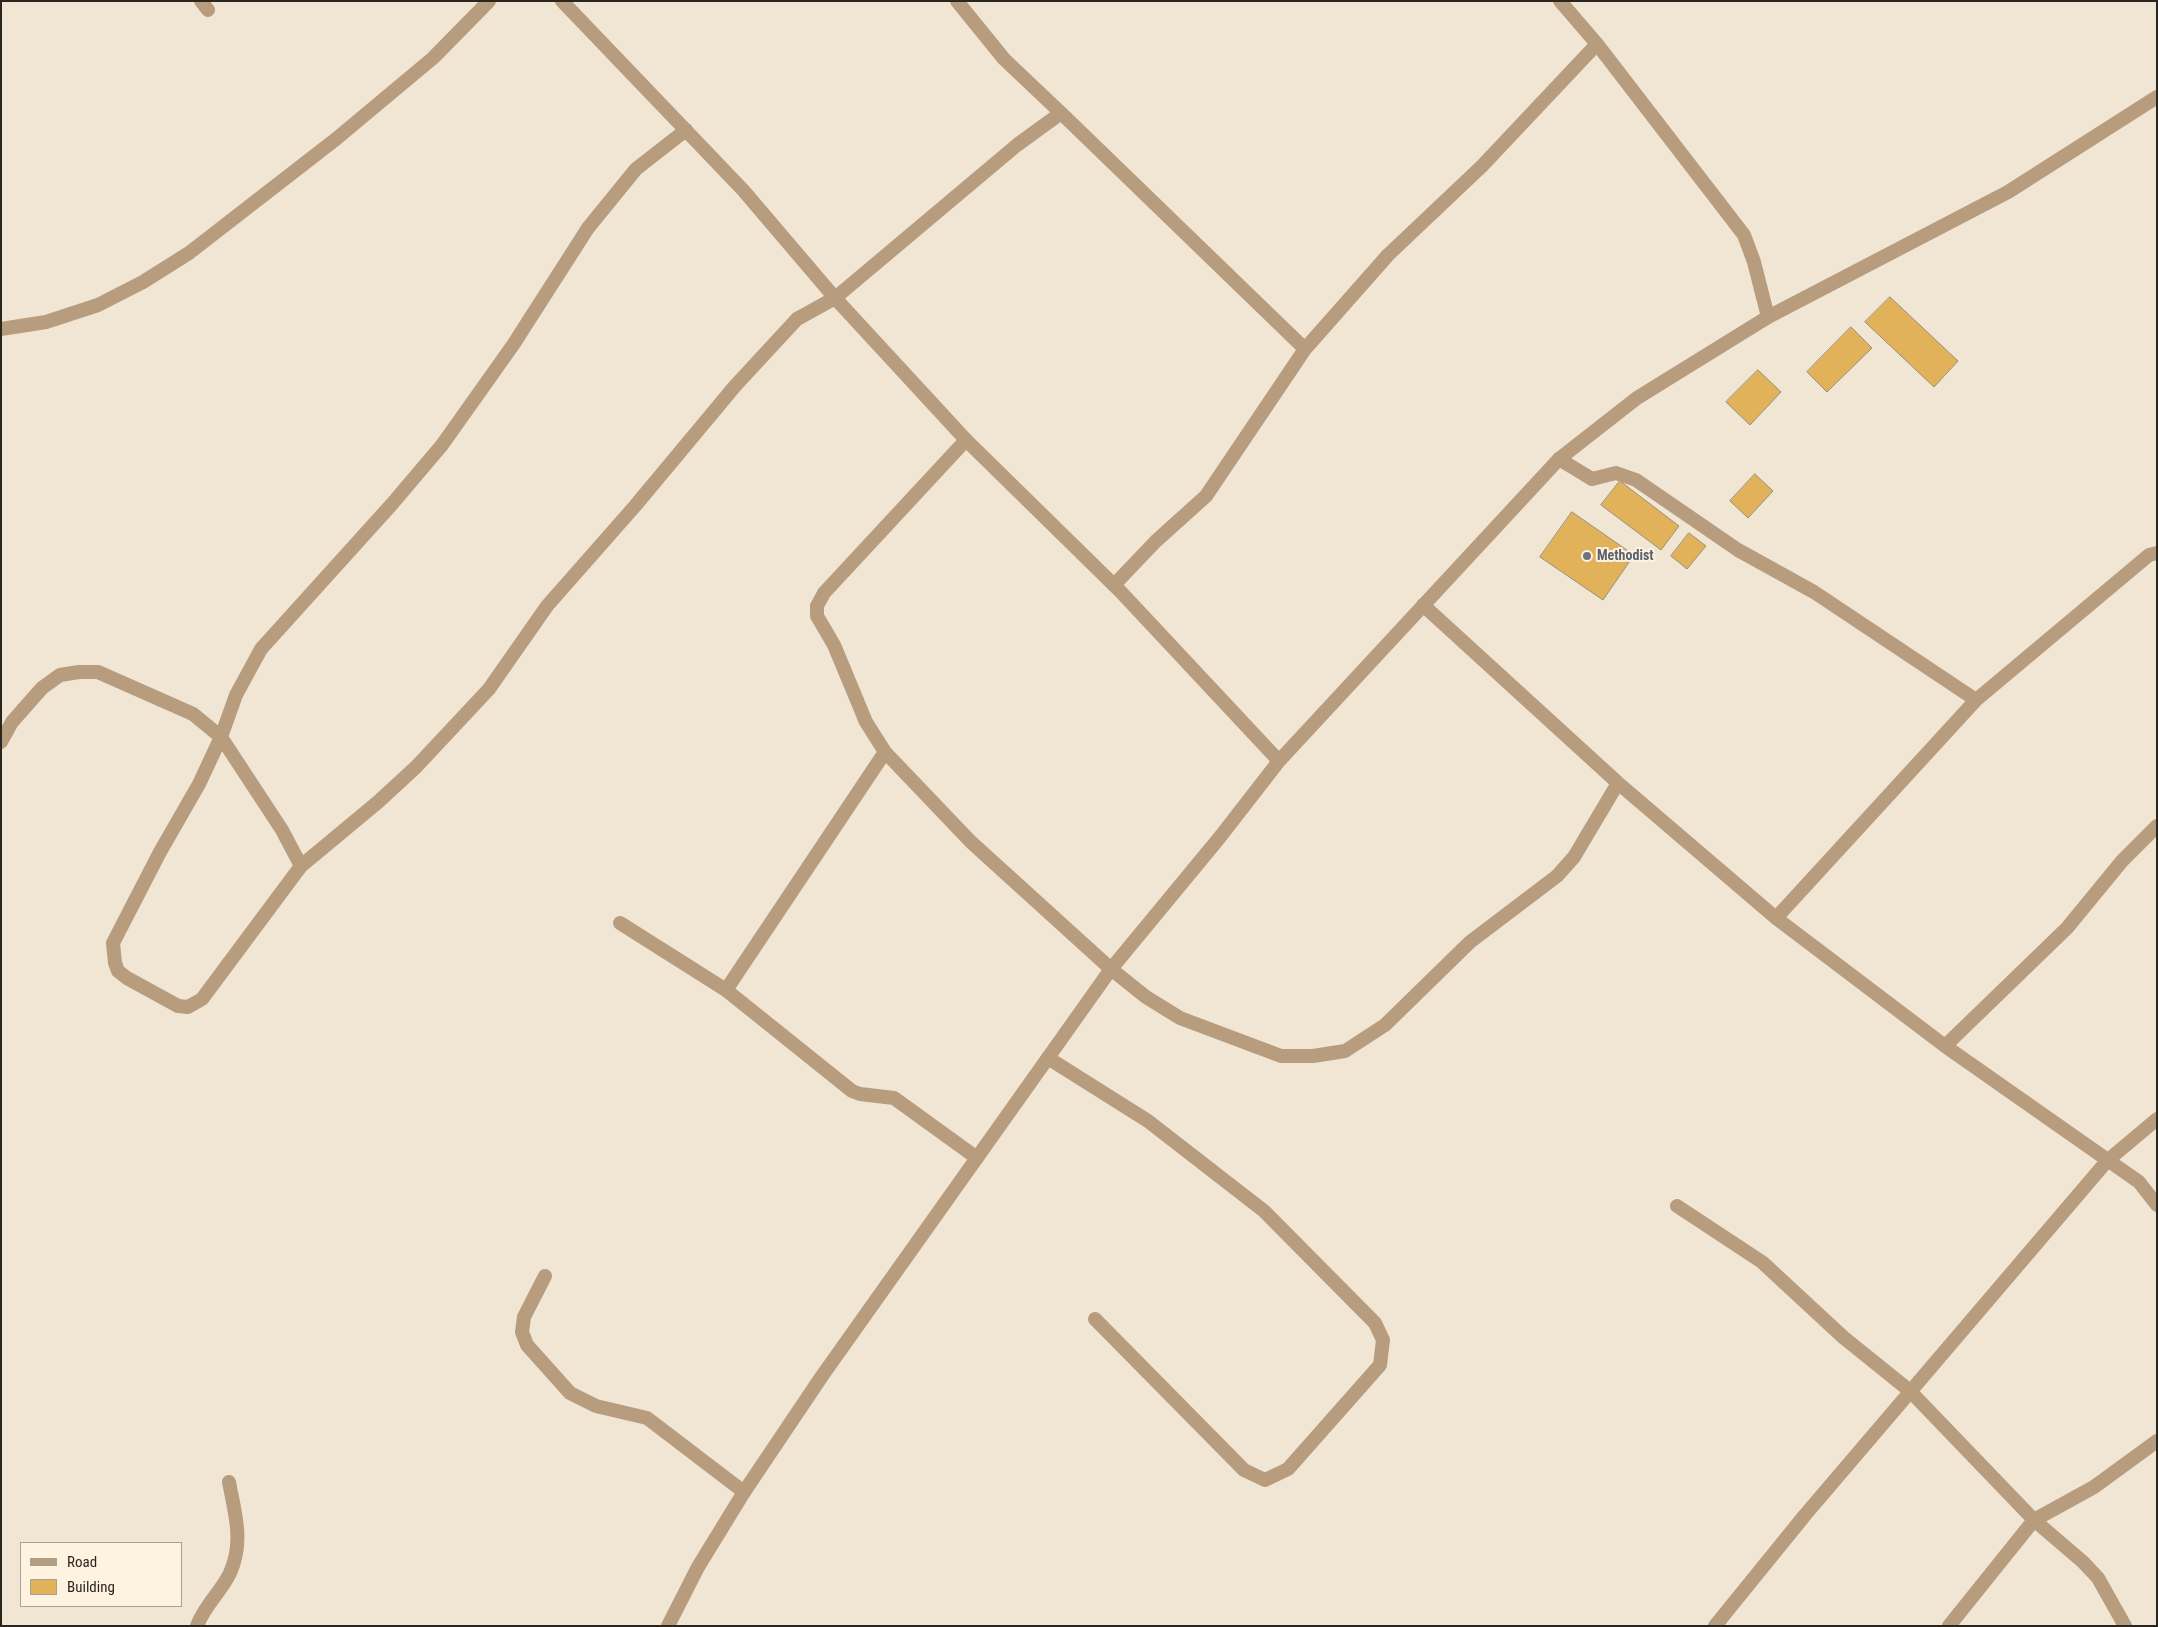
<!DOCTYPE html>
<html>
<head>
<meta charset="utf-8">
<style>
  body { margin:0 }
  #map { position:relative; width:2158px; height:1627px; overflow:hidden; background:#f1e6d4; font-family:"Roboto Condensed",sans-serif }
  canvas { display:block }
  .frame { position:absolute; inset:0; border:2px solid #29251f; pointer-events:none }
  .legend { position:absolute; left:20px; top:1542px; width:162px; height:65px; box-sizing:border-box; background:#fef3e1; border:1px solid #a9a193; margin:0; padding:6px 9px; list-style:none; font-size:15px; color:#29251f }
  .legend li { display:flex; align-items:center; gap:10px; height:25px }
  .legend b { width:25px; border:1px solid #a9a193 }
</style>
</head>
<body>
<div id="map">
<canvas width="2158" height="1627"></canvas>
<div class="frame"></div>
<ul class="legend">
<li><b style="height:6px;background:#b89c7e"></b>Road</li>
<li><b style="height:14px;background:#e2b25b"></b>Building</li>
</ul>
</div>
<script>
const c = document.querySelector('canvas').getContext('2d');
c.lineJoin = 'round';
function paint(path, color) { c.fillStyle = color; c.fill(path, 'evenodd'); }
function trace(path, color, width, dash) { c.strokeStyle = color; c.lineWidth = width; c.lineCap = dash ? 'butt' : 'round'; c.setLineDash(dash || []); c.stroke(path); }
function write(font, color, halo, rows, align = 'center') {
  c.font = font + ' "Roboto Condensed",sans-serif'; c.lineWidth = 4; c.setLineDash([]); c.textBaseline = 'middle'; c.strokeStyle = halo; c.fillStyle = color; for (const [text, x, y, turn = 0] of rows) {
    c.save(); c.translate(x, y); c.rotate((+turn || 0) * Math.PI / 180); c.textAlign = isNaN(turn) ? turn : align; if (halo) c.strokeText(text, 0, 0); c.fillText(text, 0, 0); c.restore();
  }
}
const building = new Path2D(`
  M1890,297L1958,361L1934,387L1865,322Z
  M1851,327L1872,348L1827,392L1807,372Z
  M1758,370L1781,392L1750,425L1726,402Z
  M1755,474L1773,491L1748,518L1730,501Z
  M1620,481L1679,526L1661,550L1601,505Z
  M1572,512L1634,555L1603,600L1540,557Z
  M1689,533L1706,546L1687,569L1671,556Z`);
paint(building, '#e2b25b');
trace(building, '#988e7e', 1);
trace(new Path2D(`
  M201,1L208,10
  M1560,1L1597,44L1744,235L1754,262L1768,317
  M1061,113L1305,349
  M686,130L636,169L588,228L513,345L442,445L392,504L261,649L236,695L221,737L199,784L160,852L113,943L115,963L118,971L127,978L178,1006L188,1007L202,999L301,866L378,802L416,767L489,689L547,606L635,506L735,386L797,319L835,298L1017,145L1061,113L1004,59L957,1
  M1,329L46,322L98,305L143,282L189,253L336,139L433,58L489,1
  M966,440L824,593L817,606V616L834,645L866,722L885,752L971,842L1111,969L1146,997L1180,1018L1281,1056H1313L1345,1051L1385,1025L1470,942L1557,876L1574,857L1618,783
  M1559,459L1592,479L1616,473L1636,480L1738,550L1814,592L1976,700
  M1114,585L1156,541L1206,496L1305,349L1388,255L1482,166L1597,44
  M1423,605L1618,783L1776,918L1945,1046L2139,1182L2157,1205
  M1,742L12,722L42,688L60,675L79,672H98L193,714L221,737L282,830L301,866
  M1776,918L1976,700L2149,555L2157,553
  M620,923L726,990L852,1091L860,1094L894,1098L977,1158
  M726,990L885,752
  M1945,1046L2067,928L2122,861L2157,826
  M1048,1058L1148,1121L1264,1211L1375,1323L1383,1340L1380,1365L1288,1469L1265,1480L1244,1470L1095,1319
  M1677,1206L1762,1262L1843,1337L1910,1391L2034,1520L2083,1562L2098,1578L2125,1626
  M545,1276L524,1317L522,1332L527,1345L570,1393L596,1406L647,1418L744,1492
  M197,1626C204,1606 221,1592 230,1573C244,1542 235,1514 229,1482
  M1715,1626L1805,1515L2107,1161L2157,1119
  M1949,1626L2034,1520L2094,1487L2157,1441`), '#b89c7e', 14);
trace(new Path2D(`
  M562,1L743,190L835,298L966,440L1120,591L1279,761
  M668,1626L698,1567L744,1492L822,1376L1111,969L1220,837L1279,761L1559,459L1637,398L1768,317L2008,192L2157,97`), '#b89c7e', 14);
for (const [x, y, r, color] of [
  [1587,556,5,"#6b7280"]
]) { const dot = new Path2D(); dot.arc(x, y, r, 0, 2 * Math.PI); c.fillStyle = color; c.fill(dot); trace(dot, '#fef3e1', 2); }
write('bold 14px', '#5b616d', '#fef3e1', [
  ["Methodist",1597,556]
], 'left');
</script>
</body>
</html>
